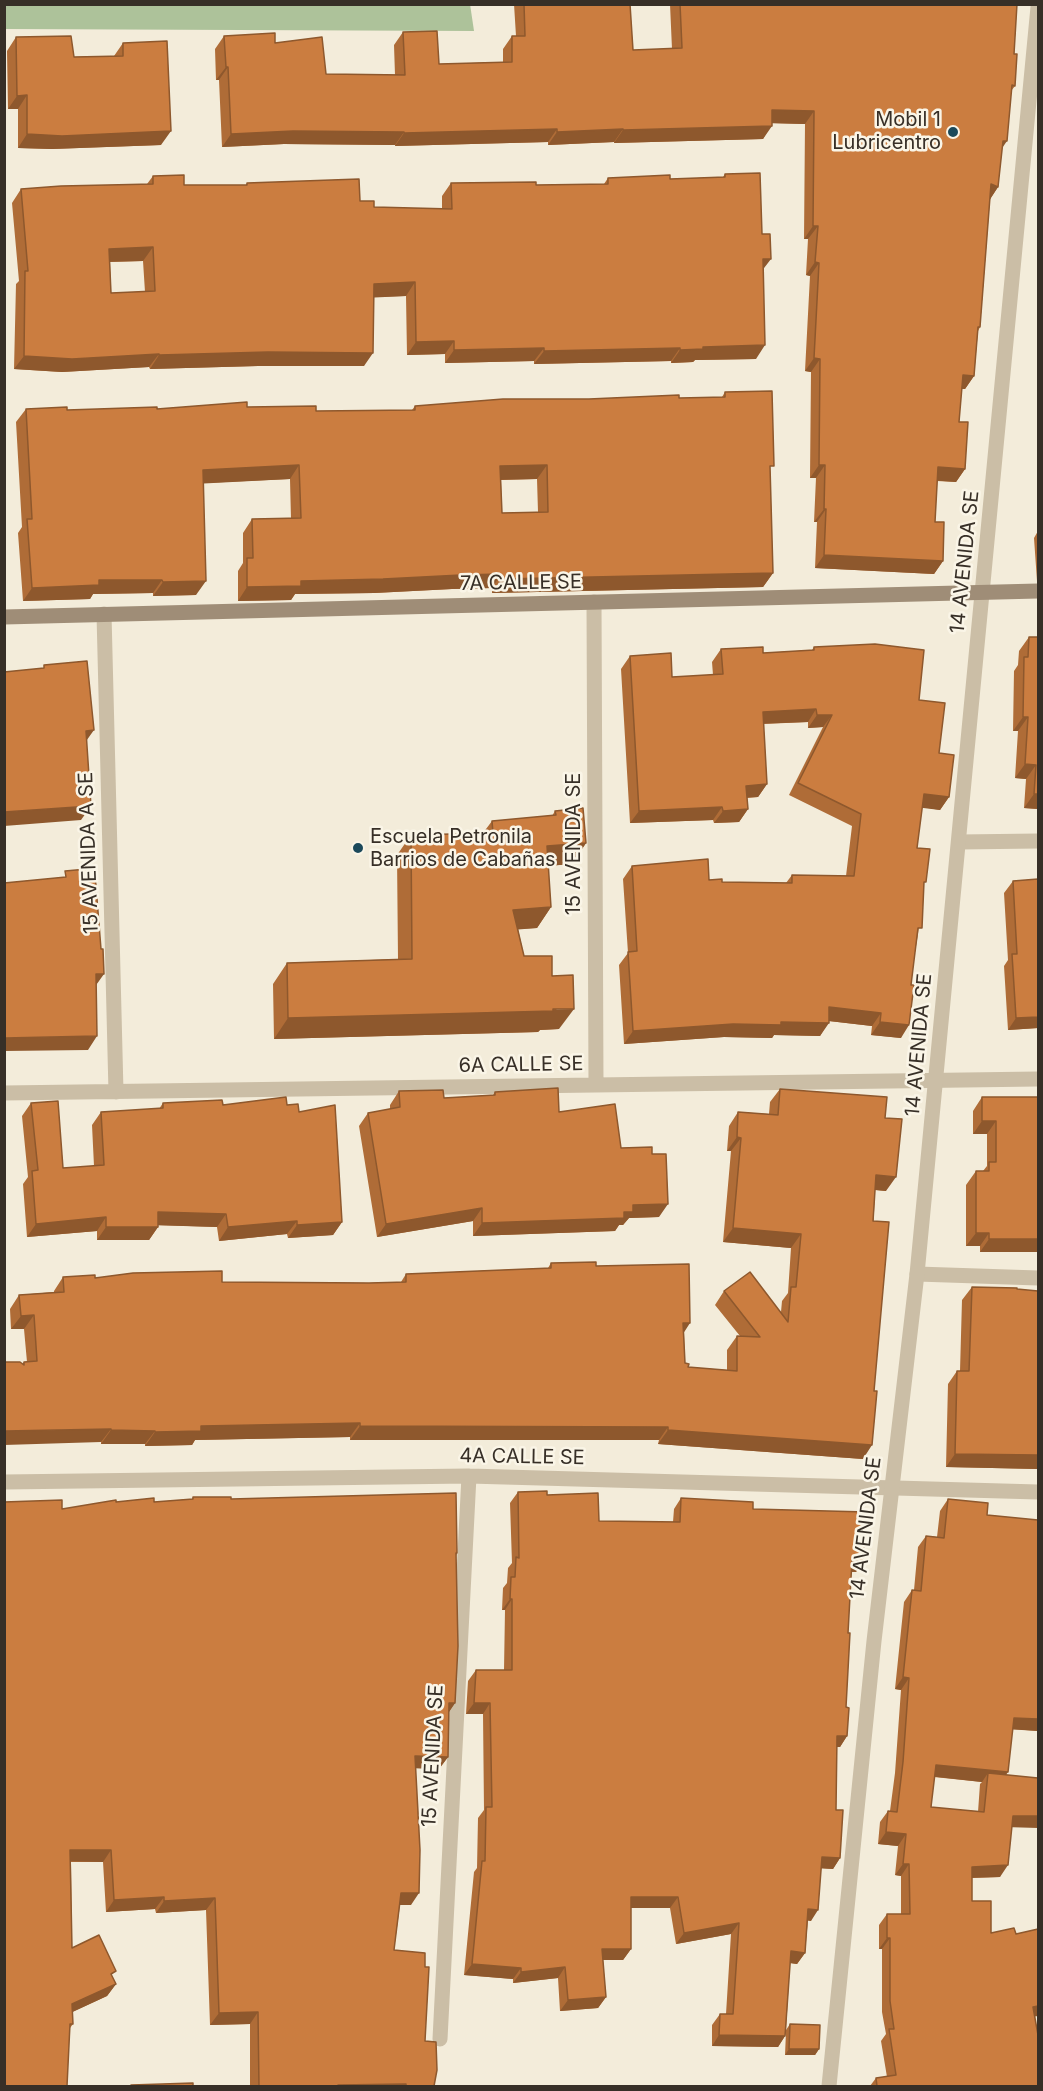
<!DOCTYPE html>
<html>
<head>
<meta charset="utf-8">
<style>
  body { margin:0 }
  #map { position:relative; width:1043px; height:2091px; overflow:hidden; background:#f3ecda; font-family:Inter,sans-serif }
  canvas { display:block }
  .frame { position:absolute; inset:0; border:6px solid #372f27; pointer-events:none }
</style>
</head>
<body>
<div id="map">
<canvas width="1043" height="2091"></canvas>
<div class="frame"></div>
</div>
<script>
const c = document.querySelector('canvas').getContext('2d');
c.lineJoin = 'round';
function paint(path, color) { c.fillStyle = color; c.fill(path, 'evenodd'); }
function trace(path, color, width, dash) { c.strokeStyle = color; c.lineWidth = width; c.lineCap = dash ? 'butt' : 'round'; c.setLineDash(dash || []); c.stroke(path); }
function write(font, color, halo, rows, align = 'center') {
  c.font = font + ' Inter,sans-serif'; c.lineWidth = 5; c.setLineDash([]); c.textBaseline = 'middle'; c.strokeStyle = halo; c.fillStyle = color; for (const [text, x, y, turn = 0] of rows) {
    c.save(); c.translate(x, y); c.rotate((+turn || 0) * Math.PI / 180); c.textAlign = isNaN(turn) ? turn : align; if (halo) c.strokeText(text, 0, 0); c.fillText(text, 0, 0); c.restore();
  }
}
paint(new Path2D(`
  M470,4L474,31L5,29V5Z`), '#adc29a');
trace(new Path2D(`
  M594,602L596,1085
  M104,614L116,1092
  M959,842L1038,841
  M4,1093L1038,1079
  M917,1274L1038,1278
  M4,1482L469,1476L1038,1492
  M440,2039L469,1476`), '#cbbea6', 15);
trace(new Path2D(`
  M829,2086L874,1641L917,1274L1038,7`), '#cbbea6', 15);
trace(new Path2D(`
  M4,617L1038,591`), '#9f8d77', 15);
paint(new Path2D(`
  M514,4H630L633,50L672,49L670,4H1017L1014,54L1015,86L1011,91L1002,149L998,187L990,199L980,327L978,331L974,376L965,389H961L959,422L965,469L956,482L937,481L935,522L943,561L934,574L815,568L817,522H814L816,478H810L811,372L805,371L810,276L806,275L808,239H804L805,124L772,123L763,139L614,143V142L548,145V142L395,146V145L284,144L222,147L219,80H216L215,49L224,36L275,43L326,74L395,75L394,45L403,32L439,64L503,62V49L512,36H516Z
  M16,37L74,57L114,56L123,43L161,145L52,149L18,148V109H8L7,51Z
  M725,174L763,269L756,359L695,360L693,362L671,363V361L534,364V361L445,363V354L407,355L406,296L374,297L364,366H258L150,369L149,367L62,372L14,369L16,284L19,281L12,203L21,189L147,184L153,176L184,185H246L247,183L360,201L374,207L442,209V196L451,183L536,185L604,184L608,178L670,179L723,177ZM143,261L145,292L111,293L110,262Z
  M725,392L770,471L773,573L763,587L492,593V588L452,589L374,593L295,594L291,600L238,601V571L243,563V533L252,519H291L290,479L204,483L196,595L153,596V593L93,594L90,599L23,601L18,533L22,527L16,422L26,409L67,410L157,409L247,407L316,411L412,410L415,406L722,397ZM537,479L538,512L502,513L501,480Z
  M1038,531V581H1037L1034,538Z
  M1029,637H1038V809L1024,808L1026,779L1015,778L1018,731H1013L1014,671L1018,665L1019,651Z
  M814,647L919,700L939,753L949,797L940,810L922,807L917,848L924,885L918,934L901,1038L871,1035L872,1026L829,1021L820,1036L774,1035L772,1038L724,1037L624,1044L619,965L628,953L623,879L632,866L722,882L786,883L792,875L846,876L852,826L789,795L823,727L808,728V722L763,724L767,784L758,797L747,798L748,809L739,822L714,823L713,820L630,823L621,669L630,656L672,677L713,675L712,662L721,649L763,653L812,650Z
  M555,811L586,843L572,864L548,866L551,907L537,928L518,929L524,956L552,976L559,1029L540,1030L538,1032L274,1039L273,984L287,963L398,959L397,855L411,835L483,833L492,821L552,816Z
  M1038,879V1028L1008,1030L1004,966L1008,960L1004,893L1013,881Z
  M780,1089L885,1118L886,1191L875,1190L863,1459L658,1444L659,1440H350V1437L195,1440L192,1445L145,1446V1444H101V1442L22,1364L24,1362H27L24,1329H11L10,1309L19,1295L54,1292V1291L63,1277L222,1282L369,1283L401,1282L406,1274L548,1268L551,1263L596,1266L684,1333L685,1363L688,1367L727,1370V1350L737,1336H740L715,1305L724,1291L781,1312L782,1301L788,1293L791,1248L723,1242L731,1151H727L729,1126L738,1112L769,1114L770,1102Z
  M399,1091L444,1098L493,1095L495,1092L559,1112L621,1148L659,1217L629,1218L623,1225H619L615,1231L473,1236V1221L377,1237L359,1126L368,1113L390,1109V1105Z
  M1038,1094V1252H980V1246H966V1185L976,1171H983L987,1166V1134H973V1111L982,1097H1037Z
  M31,1103L63,1168L94,1166L92,1125L101,1112L159,1109L163,1103L287,1105L299,1112L342,1222L333,1235L288,1238L287,1234L219,1241L217,1227L158,1225V1227L149,1240H97V1231L27,1237L23,1184L28,1177L22,1116Z
  M972,1287L1017,1289L1038,1469L946,1467L948,1384L957,1371H960L962,1300Z
  M518,1492L547,1495L599,1521L673,1522L674,1509L681,1498L753,1509L863,1561L856,1572H851L848,1633L846,1707L847,1736L840,1747H836V1810L840,1858L833,1869L821,1868L811,1921L808,1920L805,1953L797,1964L790,1963L786,2030L790,2024L819,2049L815,2055H785L786,2032L785,2036L778,2047L712,2046V2025L720,2014H726L731,1934L676,1944L670,1908H631V1949L623,1960H603L606,1997L598,2008L560,2011L558,1978L513,1983V1979L464,1975L474,1872L477,1868L478,1818L484,1810L483,1714H466L468,1681L476,1670H504L505,1610H502L503,1588L507,1583L508,1568L512,1563L510,1503Z
  M193,1497L231,1499L457,1553L456,1556L455,1703L448,1713V1757L439,1769L416,1768L411,1905H400L394,1950L425,1967V2041L434,2086H250V2024L210,2025L206,1910L156,1913L155,1909L106,1912L103,1862H71L72,1948L112,1977L116,1984L107,1996L72,2012L73,2024L70,2028L62,1509L116,1502H154L192,1499Z
  M948,1499L987,1515L1038,1520V1731L1012,1729L1006,1775L1012,1827L1000,1877L972,1878V1901L991,1933L1016,1934L1038,1929V2016H1035L1038,2086H870L876,2078L887,2077L881,2041L886,2034L882,2012V1949H879V1925L887,1914H901V1876L895,1875L898,1846L878,1844L880,1822L888,1811H890L895,1773L901,1690L895,1689L904,1602L912,1590H914L918,1547L926,1536L937,1537L940,1511ZM934,1777L982,1782L980,1784L978,1812L931,1807Z`), '#af6c37');
paint(new Path2D(`
  M226,67H228L219,80H216Z
  M27,95L18,109H8L17,96Z
  M772,110L814,111L805,124L763,123Z
  M772,126L763,139L614,143L623,130Z
  M557,129L548,142L395,146L404,133Z
  M623,129L614,142L548,145L557,132Z
  M171,131L161,145L52,149L18,148L27,134Z
  M293,131L404,132L395,145L284,144L222,147L231,134Z
  M1003,141H1007L998,154Z
  M991,184L998,187L989,201Z
  M813,226H818L808,239H804Z
  M153,247L143,261L100,262L109,249Z
  M763,259H771L761,272Z
  M815,262L819,263L810,276L806,275Z
  M415,282L406,296L364,298L374,284Z
  M454,341L445,354L407,355L416,342Z
  M765,345L756,359L695,360L693,362L671,363L680,350L703,347Z
  M544,348L534,361L445,363L454,350Z
  M680,348L671,361L534,364L544,351Z
  M268,352L373,353L364,366H258L150,369L159,355Z
  M159,354L149,367L62,372L14,369L24,356Z
  M814,358L820,359L811,372L805,371Z
  M963,375L974,376L965,389L953,388Z
  M299,465L290,479L194,484L203,470Z
  M547,465L537,479L491,480L500,466Z
  M819,465H825L816,478H810Z
  M938,467L965,469L956,482L929,480Z
  M824,509H826L817,522H814Z
  M824,555L943,561L934,574L815,568Z
  M773,573L763,587L492,593L501,579Z
  M501,574L492,588L452,589L374,593L295,594L291,600L238,601L247,587L301,581Z
  M99,580H162L153,593L93,594L90,599L23,601L32,588Z
  M206,581L196,595L153,596L163,582Z
  M816,709L808,722L754,724L763,712Z
  M817,715H832L823,727L808,728Z
  M1023,717H1028L1018,731H1013Z
  M94,730L84,744L86,731Z
  M1025,764L1036,765L1026,779L1015,778Z
  M767,784L758,797L737,798L746,786Z
  M924,794L949,797L940,810L915,807Z
  M1034,794H1038V809L1024,808Z
  M91,806L81,820L4,826V812Z
  M722,807L713,820L630,823L639,811Z
  M748,809L739,822L714,823L723,811Z
  M586,843L572,864L532,867L547,846Z
  M551,907L537,928L499,931L513,910Z
  M96,974H104L94,988Z
  M829,1007L881,1013L872,1026L820,1020Z
  M574,1009L559,1029L540,1030L538,1032L274,1039L288,1018Z
  M1038,1017V1028L1008,1030L1016,1018Z
  M781,1022L829,1023L820,1036L774,1035L772,1038L724,1037L624,1044L633,1031L733,1024Z
  M880,1022L909,1025L901,1038L871,1035Z
  M97,1036L88,1050L4,1051V1038Z
  M982,1121H996L987,1134H973Z
  M737,1137L741,1138L731,1151H727Z
  M876,1175L896,1177L886,1191L866,1189Z
  M668,1204L659,1217L629,1218L623,1225H619L615,1231L473,1236L482,1223L624,1212L633,1205Z
  M482,1208L473,1221L377,1237L386,1224Z
  M158,1212L226,1214L217,1227L149,1225Z
  M106,1217L97,1231L27,1237L36,1224Z
  M297,1221L287,1234L219,1241L228,1227Z
  M342,1222L333,1235L288,1238L297,1225Z
  M106,1227H158L149,1240H97Z
  M733,1228L801,1234L791,1248L723,1242Z
  M976,1233H989L980,1246H966Z
  M989,1239H1038V1252H980Z
  M34,1315L24,1329H11L21,1316Z
  M683,1323H690L681,1337Z
  M360,1423L350,1437L195,1440L192,1445L145,1446L155,1432L201,1426Z
  M360,1426L668,1427L659,1440H350Z
  M111,1429L101,1442L4,1445V1431Z
  M111,1430L155,1431L145,1444H101Z
  M668,1430L872,1445L863,1459L658,1444Z
  M955,1454L1038,1455V1469L946,1467Z
  M852,1560L863,1561L856,1572L844,1571Z
  M510,1599H512L505,1610H502Z
  M903,1677L909,1678L901,1690L895,1689Z
  M449,1703H455L447,1715Z
  M474,1703H490L483,1714H466Z
  M1014,1718L1038,1719V1731L1006,1729Z
  M837,1736H847L840,1747H829Z
  M415,1756L448,1757L439,1769L407,1768Z
  M936,1765L1008,1772L1000,1783L988,1773L982,1782L928,1776Z
  M1013,1816H1038V1828L1005,1827Z
  M886,1832L906,1834L898,1846L878,1844Z
  M70,1850H111L103,1862L62,1861Z
  M822,1857L840,1858L833,1869L814,1868Z
  M903,1864H909L901,1876L895,1875Z
  M1008,1865L1000,1877L964,1878L972,1867Z
  M401,1893H419L411,1905H393Z
  M164,1897L155,1909L106,1912L114,1900Z
  M631,1897H678L670,1908H623Z
  M215,1898L206,1910L156,1913L164,1901Z
  M808,1909L818,1910L811,1921L801,1920Z
  M739,1923L731,1934L676,1944L684,1933Z
  M887,1938H890L882,1949H879Z
  M602,1949H631L623,1960H595Z
  M791,1951L805,1953L797,1964L783,1962Z
  M472,1964L521,1968L513,1979L464,1975Z
  M565,1967L558,1978L513,1983L521,1972Z
  M116,1984L107,1996L64,2016L72,2004Z
  M606,1997L598,2008L560,2011L568,2000Z
  M1038,2006V2016L1025,2018L1033,2007Z
  M258,2012L250,2024L210,2025L219,2013Z
  M719,2035L785,2036L778,2047L712,2046Z
  M789,2049H819L815,2055H785Z
  M406,2084L405,2086H336L338,2085Z`), '#8e582d');
const building = new Path2D(`
  M524,4H630L633,50L682,48L680,4H1017L1014,54H1017L1015,86L1012,85L1007,141H1003L998,187L991,184L980,327H978L974,376L963,375L959,422H968L965,469L938,467L935,522H944L943,561L824,555L826,509H824L825,465H819L820,359L814,358L819,263L815,262L818,226H813L814,111L772,110V126L623,130V129L557,132V129L404,133V132L293,131L231,134L228,67H226L224,36L275,33V43L322,37L326,74L405,75L403,32L437,31L439,64L512,62V36H525Z
  M71,36L74,57L123,56V43L167,41L171,131L62,136L27,134V95L17,96L16,37Z
  M760,173L762,234H770L771,259H763L765,345L703,347V349L680,350V348L544,351V348L454,350V341L416,342L415,282L374,284L373,353L268,352L159,355V354L72,359L24,356L25,271H28L21,189L61,186L153,184V176L184,175V185H247V183L359,179L360,201H374V207L452,209L451,183L536,182V185L608,184V178L670,175V179L725,177V174ZM153,247L155,291L111,293L109,249Z
  M772,391L774,466H770L773,573L501,579V574L461,575L383,579L301,581V586L247,587V558H253L252,519L301,518L299,465L203,470L206,581L163,582L162,580H99V585L32,588L27,519H32L26,409L67,407V410L157,407V409L247,402V407L316,406V411L415,410V406L503,399H589L679,395V398L725,397V392ZM547,465L548,512L502,513L500,466Z
  M1029,637H1038V794H1034L1036,765L1025,764L1028,717H1023L1024,657H1028Z
  M875,644L924,650L919,700L945,703L939,753L954,755L949,797L924,794L917,848L930,849L926,882H924L922,928H918L911,985H914L909,1025L880,1022L881,1013L829,1007V1023L781,1022V1025L733,1024L633,1031L628,952L637,951L632,866L708,859L709,880L722,879V882L792,883V875L854,876L861,814L798,783L832,715H817L816,709L763,712L767,784L746,786L748,809L723,811L722,807L639,811L630,656L671,653L672,677L723,674L721,649L763,647V653L814,650V647Z
  M87,661L94,730L86,731L91,806L4,812V672L44,668V665Z
  M583,808L586,843L547,846L551,907L513,910L524,956H552V976L573,975L574,1009H553V1011L288,1018L287,963L412,959L411,835L493,833L492,821L556,815L555,811Z
  M87,869L88,875L95,874L101,949H103L104,974H96L97,1036L4,1038V883L66,877L65,871Z
  M1038,879V1017L1016,1018L1012,954H1017L1013,881Z
  M558,1088L559,1112L615,1104L621,1148L652,1147V1154H666L668,1204L633,1205V1212H624V1218L482,1223V1208L386,1224L368,1113L400,1107L399,1091L443,1090L444,1098L495,1095V1092Z
  M780,1089L887,1097L885,1118L902,1119L896,1177L876,1175L873,1221L889,1222L874,1391H877L872,1445L668,1430V1427L360,1426V1423L201,1426V1431L155,1432V1431L111,1430V1429L4,1431V1362H20L24,1365V1362L37,1361L34,1315L21,1316L19,1295L64,1292L63,1277L95,1275V1278L133,1273L222,1271V1282L369,1283L406,1282V1274L551,1268V1263L596,1262V1266L689,1264L690,1323H683L685,1363L689,1364L688,1367L737,1371V1336L760,1337L724,1291L750,1272L788,1322L791,1287H796L801,1234L733,1228L741,1138L737,1137L738,1112L778,1115Z
  M286,1097L287,1105L298,1104L299,1112L335,1105L342,1222L297,1225V1221L228,1227L226,1214L158,1212V1227H106V1217L36,1224L32,1171L38,1170L31,1103L58,1101L63,1168L104,1165L101,1112L163,1108V1103L222,1100L223,1105Z
  M982,1097H1038V1239H989V1233H976V1171H989V1162H996V1121H982Z
  M972,1287L1017,1288V1289L1038,1291V1455L955,1454L957,1371H969Z
  M547,1491V1495L598,1493L599,1521L680,1522L681,1498L753,1502V1509L866,1512L863,1561L852,1560L848,1633H850L846,1707L849,1708L847,1736H837L836,1810H843L840,1858L822,1857L818,1910L808,1909L805,1953L791,1951L785,2036L719,2035L720,2014H733L739,1923L684,1933L678,1897H631V1949H602L606,1997L568,2000L565,1967L521,1972V1968L472,1964L482,1861H485L486,1807H492L490,1703H474L476,1670H512V1599H510L511,1577H515L516,1557L519,1558L518,1492Z
  M456,1493L457,1553H456L458,1646L455,1703H449L448,1757L415,1756L420,1850L419,1893H401L394,1950L425,1953V1967H429L425,2041L436,2042L437,2070L434,2086H406V2084L338,2085V2086H259L258,2012L219,2013L215,1898L164,1901V1897L114,1900L111,1850H70L72,1948L99,1935L116,1971L111,1974L116,1984L72,2004L73,2024H70L67,2086H4V1502L62,1500V1509L116,1500V1502L154,1498V1502L193,1499V1497H231V1499Z
  M948,1499L988,1503L987,1515L1038,1520V1719L1014,1718L1008,1772L936,1765L931,1807L984,1812L988,1773L1038,1778V1816H1013L1008,1865L972,1867V1901H991V1933L1014,1928L1016,1934L1038,1929V2006L1033,2007L1038,2035V2086H877L876,2078L896,2075L889,2029H894L890,2001V1938H887V1914H910L909,1864H903L906,1834L886,1832L888,1811L897,1812L903,1762L909,1678L903,1677L912,1590L921,1591L926,1536L944,1538Z
  M790,2024L820,2025L819,2049H789Z
  M193,2083V2086H131V2085Z`);
paint(building, '#cb7d40');
trace(building, '#8e582d', 1.5);
for (const [x, y, r, color] of [
  [953,132,6,"#1b495a"],
  [358,848,6,"#1b495a"]
]) { const dot = new Path2D(); dot.arc(x, y, r, 0, 2 * Math.PI); c.fillStyle = color; c.fill(dot); trace(dot, '#faf5e7', 2); }
write('20px', '#372f27', '#faf5e7', [
  ["Mobil 1",941,120],
  ["Lubricentro",941,143],
  ["Escuela Petronila",370,837,"left"],
  ["Barrios de Cabañas",370,860,"left"]
], 'right');
write('20px', '#372f27', '#faf5e7', [
  ["14 AVENIDA SE",965,562,-84],
  ["7A CALLE SE",521,583,-1],
  ["15 AVENIDA SE",574,844,-90],
  ["15 AVENIDA A SE",89,853,-92],
  ["14 AVENIDA SE",919,1045,-85],
  ["6A CALLE SE",521,1065,-1],
  ["4A CALLE SE",522,1457,1],
  ["14 AVENIDA SE",866,1528,-83],
  ["15 AVENIDA SE",433,1756,-87]
]);
</script>
</body>
</html>
